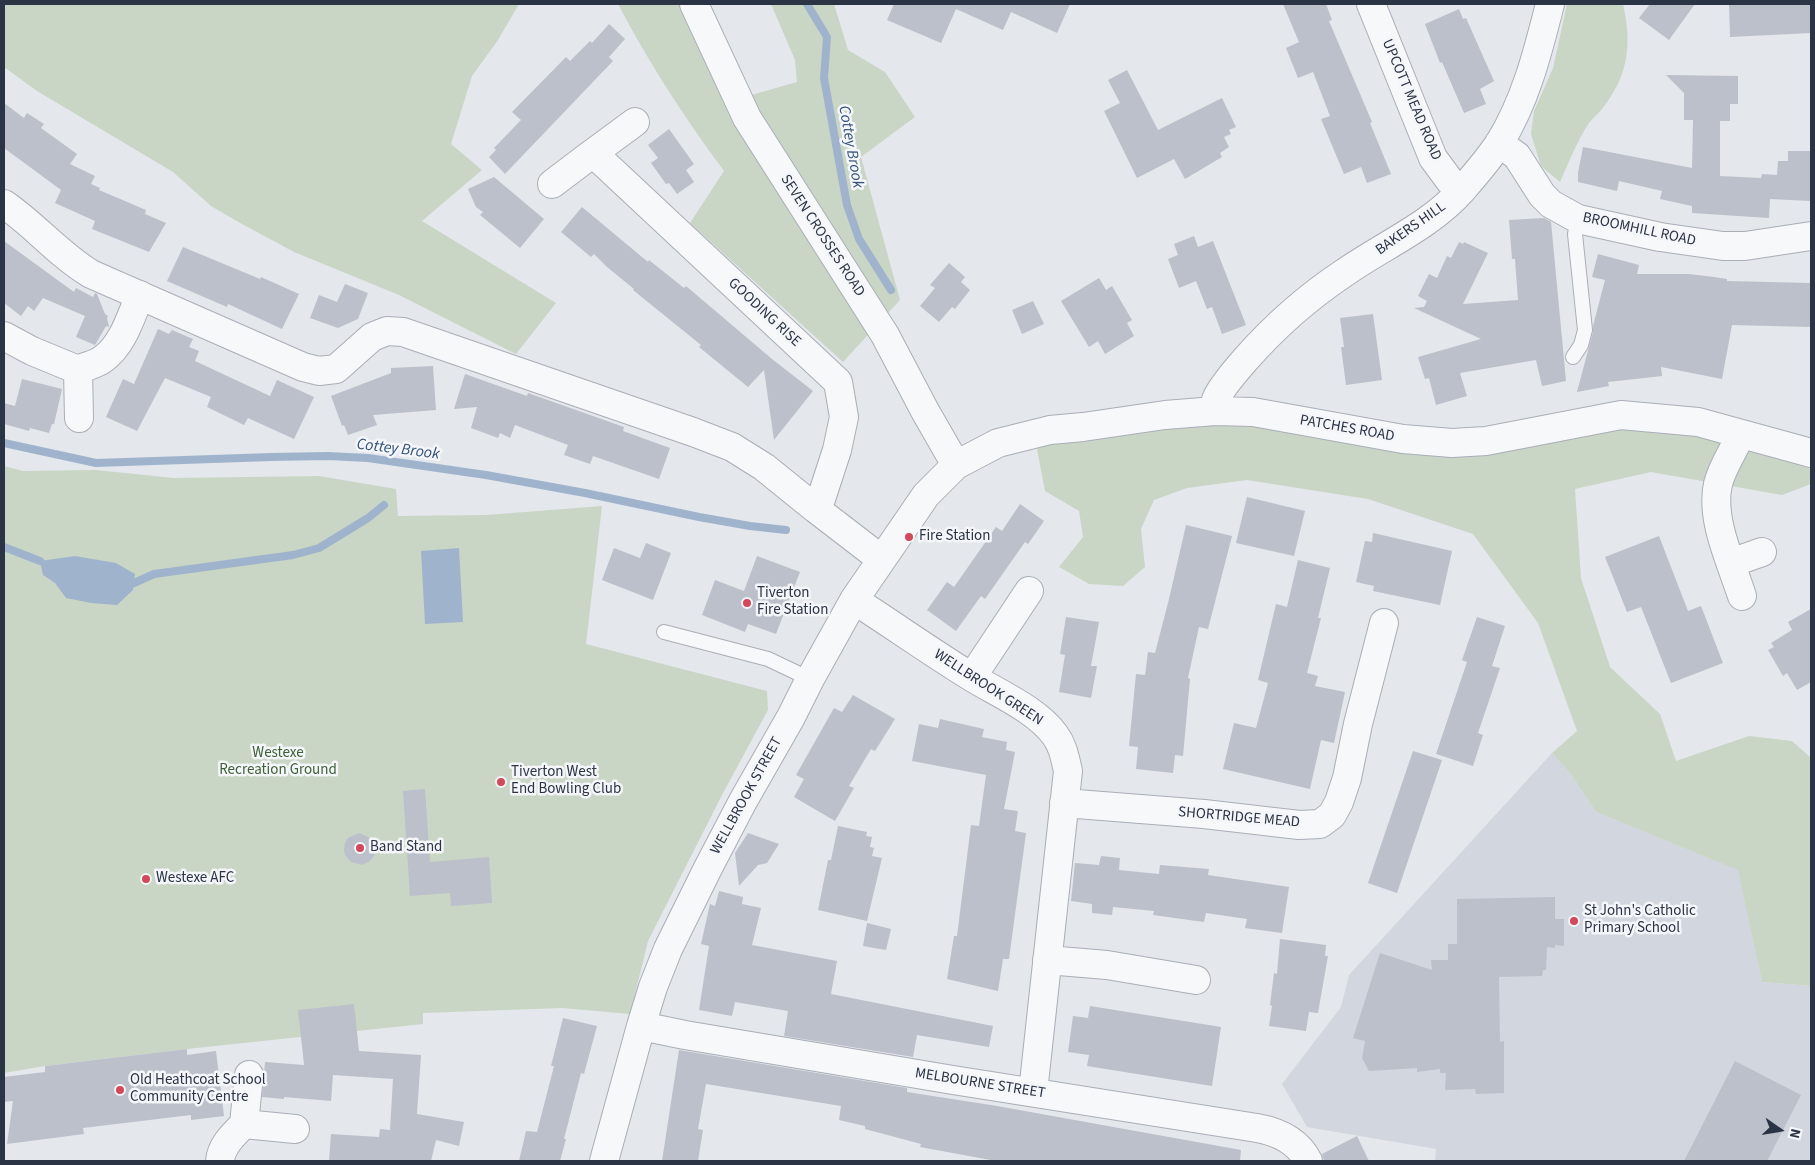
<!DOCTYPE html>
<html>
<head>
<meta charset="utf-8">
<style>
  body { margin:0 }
  #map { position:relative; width:1815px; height:1165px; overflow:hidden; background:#e4e7ec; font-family:"Source Sans 3",sans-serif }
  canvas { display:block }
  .frame { position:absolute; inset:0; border:5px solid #2b3445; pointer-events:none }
  .north { position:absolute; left:1755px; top:1105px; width:50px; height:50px; -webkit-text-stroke:4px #f4f6f9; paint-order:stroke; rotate:103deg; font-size:14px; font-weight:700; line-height:20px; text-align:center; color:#2b3445 }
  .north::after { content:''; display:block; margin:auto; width:18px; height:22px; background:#2b3445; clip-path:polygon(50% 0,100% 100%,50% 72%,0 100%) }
</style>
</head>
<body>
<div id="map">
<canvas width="1815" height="1165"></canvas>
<div class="frame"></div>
<div class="north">N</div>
</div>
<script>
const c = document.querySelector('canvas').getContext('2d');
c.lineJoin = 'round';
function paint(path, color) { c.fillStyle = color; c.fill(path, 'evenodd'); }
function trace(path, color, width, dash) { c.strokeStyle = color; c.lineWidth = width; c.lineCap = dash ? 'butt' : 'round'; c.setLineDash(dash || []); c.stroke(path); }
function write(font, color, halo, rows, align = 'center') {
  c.font = font + ' "Source Sans 3",sans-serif'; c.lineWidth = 5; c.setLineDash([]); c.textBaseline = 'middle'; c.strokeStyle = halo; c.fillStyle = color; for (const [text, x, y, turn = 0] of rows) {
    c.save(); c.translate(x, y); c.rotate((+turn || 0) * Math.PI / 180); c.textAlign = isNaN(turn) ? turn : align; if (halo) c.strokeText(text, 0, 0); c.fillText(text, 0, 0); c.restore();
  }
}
paint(new Path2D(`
  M1552,753L1570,773L1596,812L1739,870L1762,982L1811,986V1161H1435L1436,1149L1307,1127L1282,1084L1341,1007L1349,975Z`), '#d2d6de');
paint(new Path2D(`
  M4,4H519L498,40L472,76L451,144L482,170L422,221L556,303L516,354L399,295L294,252L242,224L211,206L173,172L37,91L4,67Z
  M618,4H680L733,106L748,96L797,82L795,60L771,4H834L848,50L885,72L915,117L861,157L900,300L843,362L690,223L724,171C684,117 649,63 618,4Z
  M1567,4H1623C1632,44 1629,75 1602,109C1598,114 1593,118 1589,123C1577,141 1569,162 1560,182L1541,166L1531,134L1534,111L1553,68Z
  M1211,421L1405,448L1613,425L1715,436L1811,469V484L1782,495L1651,472L1575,489L1581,578L1610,667L1660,714L1676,761L1749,736L1792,741L1811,758V986L1762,982L1738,870L1596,812L1570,773L1552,753L1577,731L1538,623L1473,534L1368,499L1247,480L1187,488L1154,500L1141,529L1145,567L1123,586L1089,584L1059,567L1083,537L1079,511L1045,491L1037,449L1083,427Z
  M4,466L23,471L96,470L174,478L319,476L396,489L398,516L486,515L602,506L586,644L767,691L768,710L722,795L648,941L630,1014L562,1008L423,1013V1024L187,1049L45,1066L4,1073Z`), '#c9d6c5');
paint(new Path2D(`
  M459,548L463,622L425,624L421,551Z
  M75,556L116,563L135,574L133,590L117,605L91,603L66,598L55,583L43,575L40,561Z`), '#9fb4cc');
trace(new Path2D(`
  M807,4L827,37L824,78L847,205L859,239L891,290
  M4,443L96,463L271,457L328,456L368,458L486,475L585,493L699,517L750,526L786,530
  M4,547L40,561
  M134,583L154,574L293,555L319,548L368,518L384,505`), '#9fb4cc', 8);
paint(new Path2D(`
  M894,4H1070L1057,33L1011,12L1003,30L956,9L941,43L887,20Z
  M1283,4H1326L1332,20L1329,21L1372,122L1370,123L1391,174L1367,183L1361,167L1344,174L1321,119L1330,116L1313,72L1298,78L1286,48L1299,42Z
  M1650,4H1695L1669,40L1639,18Z
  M1729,4H1811V33L1730,37Z
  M1459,9L1463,19L1466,18L1494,81L1480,89L1486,104L1464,113L1442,62L1440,63L1425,24Z
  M609,24L625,39L609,57L613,61L505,174L489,157L496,150L494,148L521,120L512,112L566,57L570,61L590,41L592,43Z
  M1127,70L1158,130L1222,98L1236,127L1229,130L1231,134L1224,137L1229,147L1220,153L1222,157L1185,179L1174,159L1137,178L1104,111L1120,103L1108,80Z
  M1666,75L1738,76V104H1730V121H1720V176L1761,178L1762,174L1777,175L1778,161H1788V151H1811V201L1770,199L1769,218L1692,213V206L1660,199L1662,191L1619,181L1617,191L1578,182V173L1583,147L1692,168L1693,120H1684V93Z
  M4,103L24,118L27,113L44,124L41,128L77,154L70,164L95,176L91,184L100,188L99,190L146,210L145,214L166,223L149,252L92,229L95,221L55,203L61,190L4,148Z
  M669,129L694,164L686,170L694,182L677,194L669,183L666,184L651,163L658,158L648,145Z
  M494,177L544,219L520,248L480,215L483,212L476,207L468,189Z
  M582,207L648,262L649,260L684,288L686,286L772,359L813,391L774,440L764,370L748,387L699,347L701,345L633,290L634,289L607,267L594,254L591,257L561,232Z
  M1544,218L1551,222L1566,381L1542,386L1536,360L1460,373L1467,396L1436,405L1429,378L1425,379L1418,357L1481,339L1414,308L1424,307L1427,301L1418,296L1429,274L1437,278L1447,256L1451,258L1459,242L1463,244L1464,242L1488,253L1463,304L1518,300L1515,259H1512L1509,220Z
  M1194,236L1198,247L1213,241L1246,325L1222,334L1212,307L1207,309L1196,281L1179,288L1168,259L1178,255L1174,244Z
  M4,241L74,292L76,288L93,297L95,293L97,294L105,314L108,316L107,318L109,327L106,326L95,345L76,337L85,316L43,298L34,311L28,306L21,316L4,303Z
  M183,247L260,279L261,277L299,294L282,329L228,304L227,307L167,281Z
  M1598,254L1639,265L1637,274H1689L1714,277L1727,279V281L1811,283V327L1732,325L1722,379L1661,367L1662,376L1608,382L1609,386L1577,392L1593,332V326L1605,280L1592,277Z
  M949,263L965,277L961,282L970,290L955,309L952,307L939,322L920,306L935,288L930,285Z
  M1099,278L1106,290L1112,286L1132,320L1127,323L1134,336L1105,354L1098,341L1089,347L1061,301Z
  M345,284L368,293L358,319L338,328L310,318L319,295L337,302Z
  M1033,301L1044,324L1022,334L1012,310Z
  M1373,314L1382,380L1346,385L1341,347H1344L1340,318Z
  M158,329L169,334L172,330L193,339L189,347L199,351L195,361L270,396L277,380L314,397L294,439L248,418L244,425L207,407L211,397L165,378L137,431L106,417L123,379L134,384Z
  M433,366L436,410L373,415L377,425L348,435L344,425L342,426L331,396L391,373V368Z
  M465,374L527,396L528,393L624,427L623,431L670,448L659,479L593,456L590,464L564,455L568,445L515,425L510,438L500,433L498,438L471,428L477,407L454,409Z
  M22,379L62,389L54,424H52L49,433L30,428L29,431L4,424V403L15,406Z
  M1247,497L1305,511L1294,556L1236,543Z
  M1020,504L1044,521L1028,544L1025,542L985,599L981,596L956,631L927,610L947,582L954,587L996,527L1002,531Z
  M1186,525L1232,536L1208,629L1199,627L1188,678L1190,679L1183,756L1175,755L1173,773L1136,769L1138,747L1129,746L1136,674L1145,675L1148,652L1155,653L1169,599Z
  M1373,533L1452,551L1440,605L1373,591L1374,586L1356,582L1365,541L1372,542Z
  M1659,536L1688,611L1701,606L1723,663L1671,683L1641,607L1627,612L1605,557Z
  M646,543L671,553L653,600L602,580L614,548L640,558Z
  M757,556L800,572L776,634L748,624L745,632L702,615L715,580L744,591Z
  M1298,560L1330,568L1318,618H1321L1307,673L1318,676L1315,686L1345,692L1334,743L1321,740L1310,789L1223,769L1234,723L1256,728L1268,683L1258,680L1276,604L1287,607Z
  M1811,609V682L1797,690L1787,673L1783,676L1768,650L1774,647L1771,643L1792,630L1788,622Z
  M1066,617L1099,622L1091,666H1097L1091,698L1059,692L1065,655L1060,654Z
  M1477,617L1505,626L1492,666L1500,668L1478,733L1483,735L1473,766L1436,754L1467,662L1462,660Z
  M853,695L895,719L875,751L871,749L849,786L854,788L835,821L794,797L804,779L796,775L834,708L842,712Z
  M940,719L984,729L982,737L1007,742L1006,750L1015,752L1004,809L1018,811L1015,831L1026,833L1009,959H1003L998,991L947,979L954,936H957L971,825L979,826L986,775L912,761L919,724L938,728Z
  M1413,751L1442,760L1397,893L1368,883Z
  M425,789L430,862L489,857L492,903L451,906L450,893L410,896L403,791Z
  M838,826L867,832L866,836L872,837L870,847L874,848L872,856L882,858L867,921L818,910L828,860H831Z
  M359,833L370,838L379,849L370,861L362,865L351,862L345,855L344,850L345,843L348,838Z
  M748,833L779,844L767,863L758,865L739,886L735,853Z
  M1101,856L1120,858L1119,870L1159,874L1160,865L1209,869L1208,875L1289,887L1282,933L1245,928L1247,919L1206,913L1204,922L1153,915L1154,911L1113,907L1112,915L1092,913V904L1071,901L1075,863L1099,865Z
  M719,891L743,897L742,904L761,908L752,945L837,961L831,994L993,1026L989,1047L917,1035L913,1057L784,1036L788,1011L735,1002L732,1016L699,1010L709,946L701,944L710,904L715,906Z
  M1555,897V919H1564V946L1555,945V948L1547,947L1546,970H1543L1542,976L1499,977L1500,1042L1504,1041V1093L1476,1094L1475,1089L1445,1090L1446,1073H1440V1069L1417,1072V1068L1369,1071L1362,1058L1365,1041L1353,1038L1380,953L1432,970L1431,960H1448V944H1457V899Z
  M867,923L891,929L886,950L863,946Z
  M1280,939L1326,945L1325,956H1328L1318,1013L1309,1012L1306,1031L1269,1026L1272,1006L1270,1005L1274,973L1277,974Z
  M354,1004L359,1051L421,1055L417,1114L464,1122L459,1146L436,1140L431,1161H329L331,1134L379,1137L380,1129L390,1130L393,1079L333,1075L331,1101L284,1097V1099L262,1097L265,1062L304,1065L298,1010Z
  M1090,1006L1221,1027L1212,1086L1087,1066L1089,1055L1068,1052L1073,1016L1088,1018Z
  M563,1018L597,1026L584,1074L581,1073L564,1139H566L560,1161H519L526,1131L537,1132L554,1066H551Z
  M187,1049V1055L216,1051L224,1116L191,1120V1115L83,1128L84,1134L7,1144L13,1101L4,1102V1077L45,1072V1066Z
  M679,1050L907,1088V1092L997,1106L1241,1150L1240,1161H996L920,1147L921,1144L865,1129V1126L839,1120L841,1106L706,1084L698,1129L703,1130L698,1161H662Z
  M1735,1061L1801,1095L1767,1161H1684Z
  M1357,1136L1369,1161H1324L1322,1154Z`), '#bbc0ca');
const service = new Path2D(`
  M1573,357L1581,345L1585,330L1575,234L1578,219
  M664,632L768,659L810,679`);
const minor = new Path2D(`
  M694,4L747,118L885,335L925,411L956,465
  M1371,4L1433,158L1450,181L1461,191
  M1499,143L1517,156L1542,195L1551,204L1578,219L1660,237L1723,246H1745L1811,236
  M593,153L635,122
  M552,184L593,153L838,382L844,417L837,450L821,499L816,509
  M4,204C35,225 59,255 91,274L303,367L319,371L336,369L372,337L387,331L403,332L693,432L732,447L764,467L816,509L881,559
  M4,336L32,351L78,370C86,366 97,364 103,359C123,345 131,316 140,295
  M78,370L79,418
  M1215,411C1215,407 1215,403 1216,400C1219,390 1238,368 1245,360C1274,327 1308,297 1344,273C1384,245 1430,226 1462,190C1475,175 1489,159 1500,142C1526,100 1538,51 1550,4
  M1741,434C1734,450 1722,467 1718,484C1710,519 1731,562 1742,596
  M1731,563L1762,552
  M854,600C893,625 931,652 970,676C997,693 1036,709 1055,735C1063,746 1065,758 1068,771L1033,1092
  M972,677L1029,591
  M1064,803L1204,814L1299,825L1320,824L1332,815L1339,802L1347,778L1358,724L1384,623
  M1047,960L1107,965L1196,980
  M641,1026L685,1035L953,1080L1257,1128C1279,1132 1298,1141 1308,1161
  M244,1124L249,1075
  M220,1161C221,1146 234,1134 244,1124L295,1129
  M604,1161L641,1026L653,987L668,949L708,868L743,801L791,717L810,679L854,600L926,495L956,465L998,443L1050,430L1083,427L1165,415L1215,411L1253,412L1403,439L1452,443L1486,441L1621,415L1698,422L1811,453`);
trace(service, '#a9aeb7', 16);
trace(minor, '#a9aeb7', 30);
trace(service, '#f7f8fa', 14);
trace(minor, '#f7f8fa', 28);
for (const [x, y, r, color] of [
  [909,537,5,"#d1495b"],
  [747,603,5,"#d1495b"],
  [501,782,5,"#d1495b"],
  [360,848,5,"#d1495b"],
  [146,879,5,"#d1495b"],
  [1574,921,5,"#d1495b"],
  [120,1090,5,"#d1495b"]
]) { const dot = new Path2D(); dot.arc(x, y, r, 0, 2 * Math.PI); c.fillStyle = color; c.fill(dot); trace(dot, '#f4f6f9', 2); }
write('15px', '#2b3445', '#f4f6f9', [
  ["UPCOTT MEAD ROAD",1411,100,67],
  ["BAKERS HILL",1411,229,-35],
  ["BROOMHILL ROAD",1639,230,12],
  ["SEVEN CROSSES ROAD",822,236,57],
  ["GOODING RISE",764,313,43],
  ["PATCHES ROAD",1347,429,10],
  ["WELLBROOK GREEN",988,688,33],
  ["WELLBROOK STREET",747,796,-61],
  ["SHORTRIDGE MEAD",1239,818,5],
  ["MELBOURNE STREET",980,1084,9]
]);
write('15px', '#2b3445', '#f4f6f9', [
  ["Fire Station",919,537],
  ["Tiverton",757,594],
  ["Fire Station",757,611],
  ["Tiverton West",511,773],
  ["End Bowling Club",511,790],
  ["Band Stand",370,848],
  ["Westexe AFC",156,879],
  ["St John's Catholic",1584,912],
  ["Primary School",1584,929],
  ["Old Heathcoat School",130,1081],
  ["Community Centre",130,1098]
], 'left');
write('15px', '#3f6138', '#f4f6f9', [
  ["Westexe",278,754],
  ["Recreation Ground",278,771]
]);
write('italic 16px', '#34527a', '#f4f6f9', [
  ["Cottey Brook",850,147,80],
  ["Cottey Brook",398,450,7]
]);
</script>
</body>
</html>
